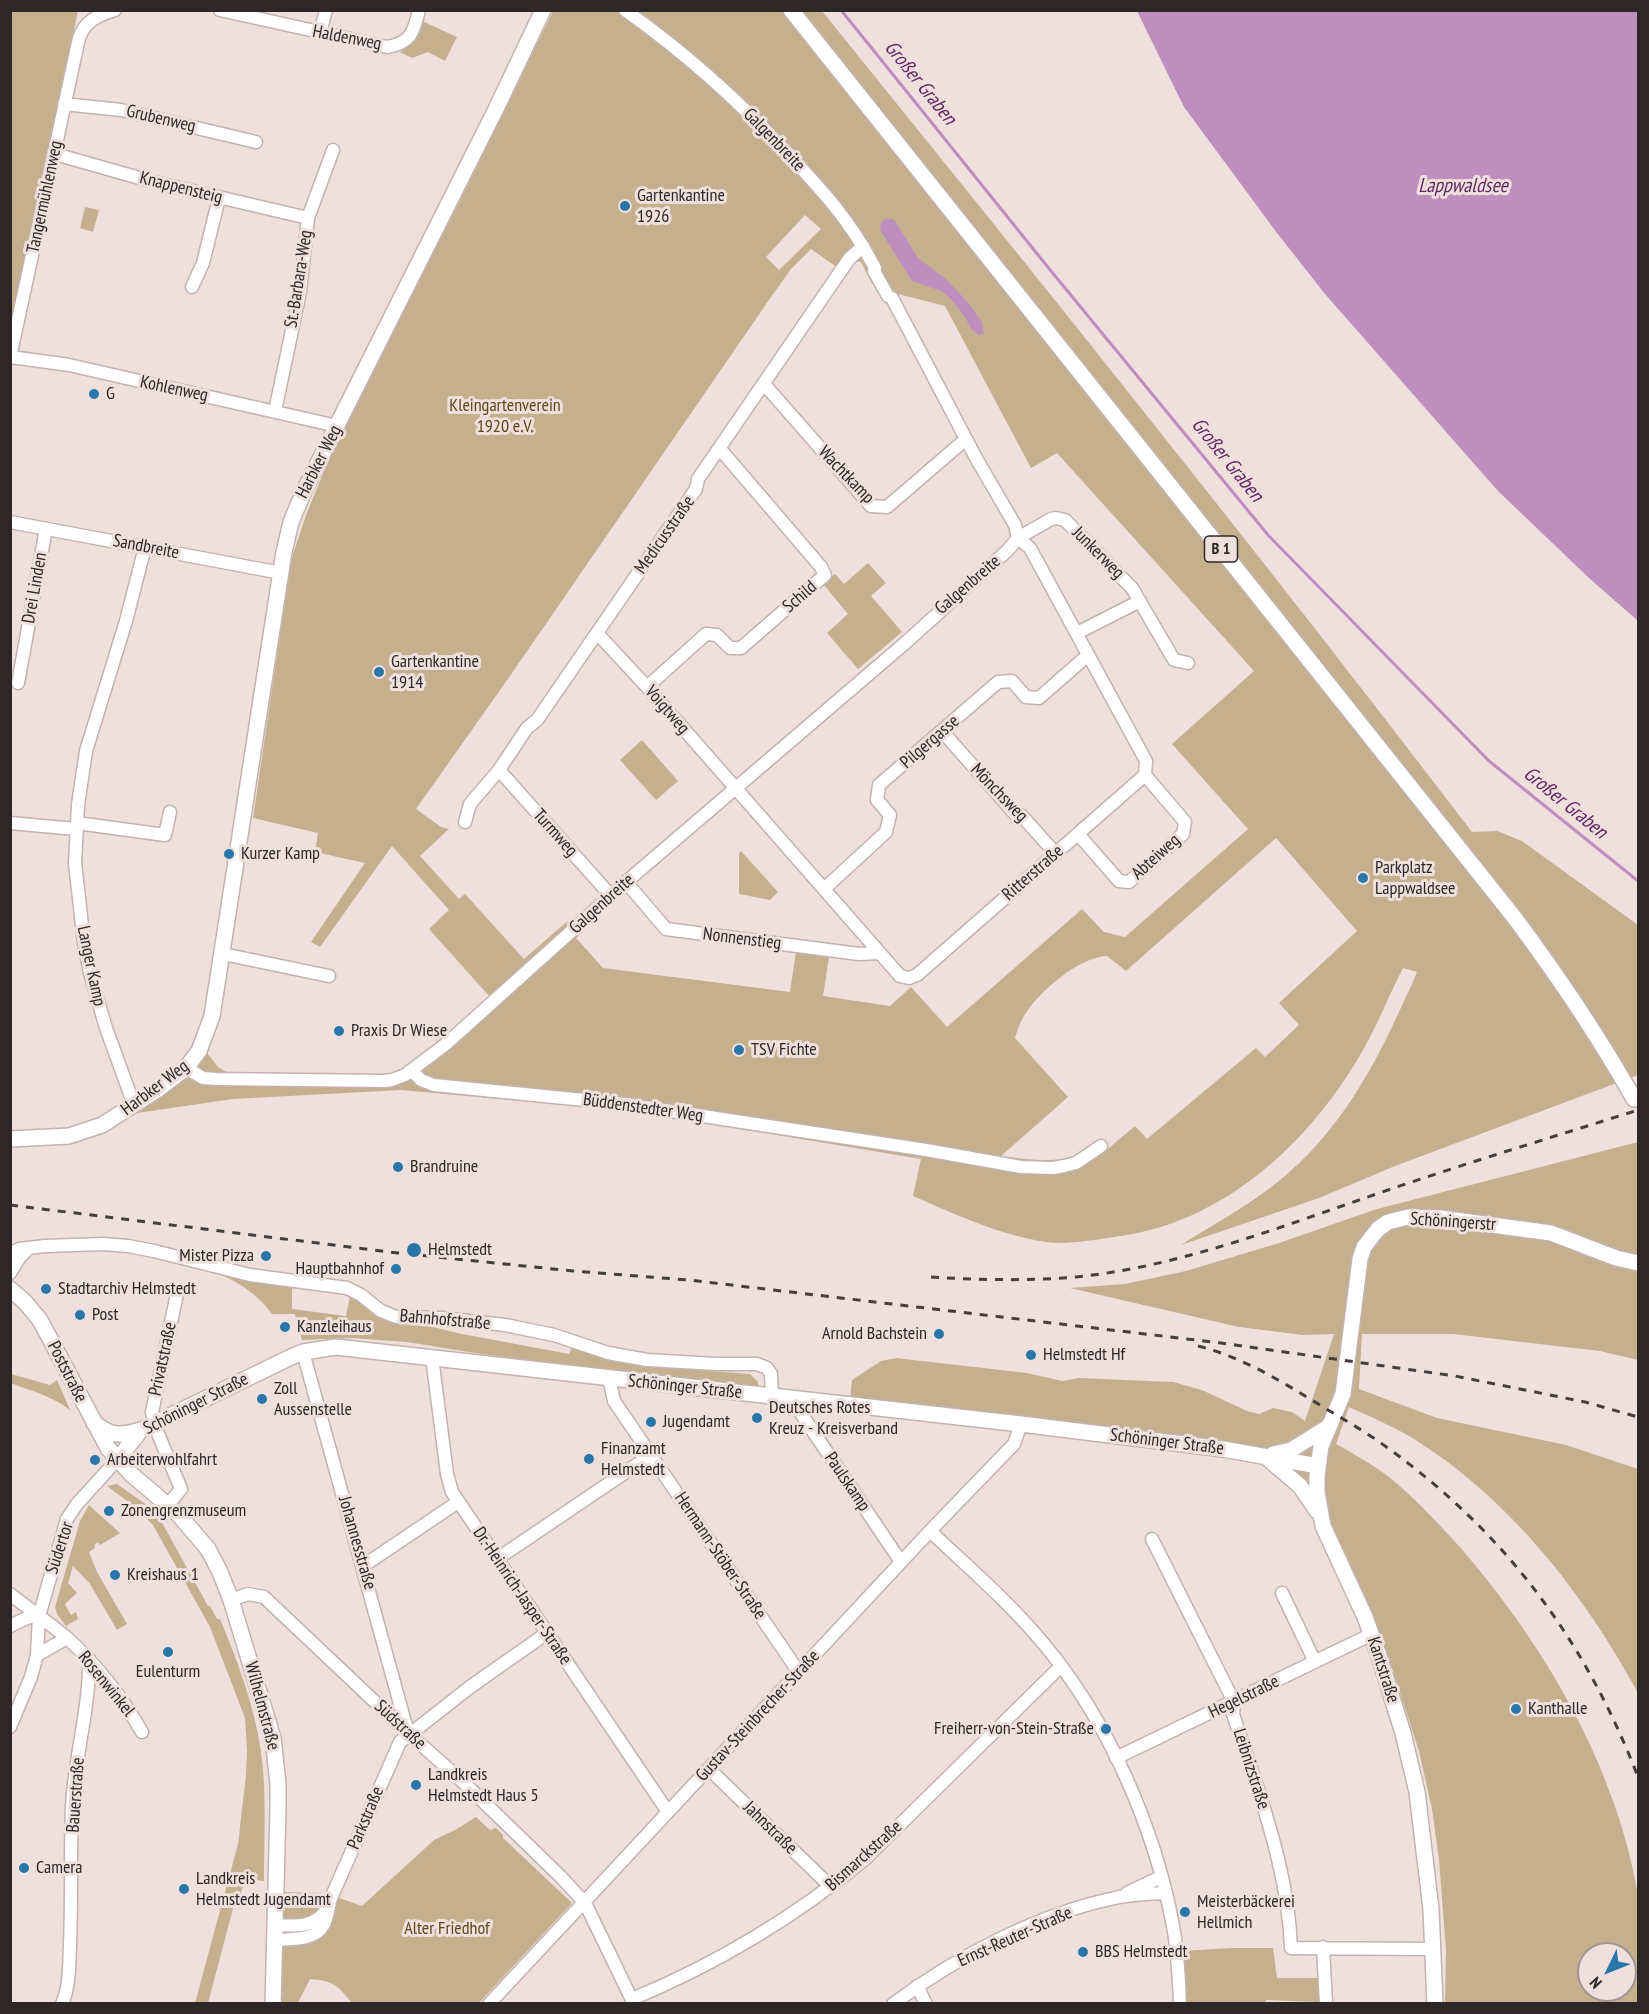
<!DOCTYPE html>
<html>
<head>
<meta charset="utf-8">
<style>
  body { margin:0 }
  #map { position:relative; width:1649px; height:2014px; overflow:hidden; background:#efdfdd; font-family:"PT Sans Narrow",sans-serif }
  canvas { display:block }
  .frame { position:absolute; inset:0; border:12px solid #2e2727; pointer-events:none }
  .north { position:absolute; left:1577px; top:1942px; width:60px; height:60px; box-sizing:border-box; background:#efdfdd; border:2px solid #a29594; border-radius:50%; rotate:227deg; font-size:16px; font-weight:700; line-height:24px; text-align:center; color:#2e2727 }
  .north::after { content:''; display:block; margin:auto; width:21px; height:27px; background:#2977a9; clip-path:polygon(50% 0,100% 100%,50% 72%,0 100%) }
</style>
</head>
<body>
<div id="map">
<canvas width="1649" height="2014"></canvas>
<div class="frame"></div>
<div class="north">N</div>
</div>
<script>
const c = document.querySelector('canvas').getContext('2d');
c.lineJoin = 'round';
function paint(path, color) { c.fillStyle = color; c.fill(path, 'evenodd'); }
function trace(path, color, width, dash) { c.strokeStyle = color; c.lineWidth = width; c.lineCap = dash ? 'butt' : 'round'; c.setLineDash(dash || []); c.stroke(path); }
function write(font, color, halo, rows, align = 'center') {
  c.font = font + ' "PT Sans Narrow",sans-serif'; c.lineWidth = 6; c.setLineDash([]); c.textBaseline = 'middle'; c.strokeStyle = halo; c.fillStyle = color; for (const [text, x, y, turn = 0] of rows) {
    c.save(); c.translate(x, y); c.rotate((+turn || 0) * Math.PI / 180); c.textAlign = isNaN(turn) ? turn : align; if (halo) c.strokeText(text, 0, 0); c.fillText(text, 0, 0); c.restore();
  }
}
paint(new Path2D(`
  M11,11H78L12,318H11Z
  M553,11H822C1041,282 1260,554 1472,832L1497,831L1522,841L1638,925V1075L1395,1166L1319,1198L1181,1245C1209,1227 1239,1211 1266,1191C1328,1146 1367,1082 1398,1014C1404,1000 1412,986 1417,972L1403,968C1389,995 1378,1024 1363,1050C1310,1143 1223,1224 1114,1237C1092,1240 1068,1245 1046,1242C999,1235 957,1215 913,1196L921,1159L633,1111L401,1090L233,1099L137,1113C161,1097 193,1079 207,1053L218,1067L226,1072L418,1077L421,1055L490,997L429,929L449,910L392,846L320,947L311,942L365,863L315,852L318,833L253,818L289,574L293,554L306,515L339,435L468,185ZM805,215L821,229L779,270L766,257ZM811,249L838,268L854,261L861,262L872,284L898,294L945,306L1031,468L1057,453L1254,671L1172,744L1248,829L1125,937L1104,932L1082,909L947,1027L911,987L890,1006L823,996L829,957L796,952L790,992L603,968L576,938L584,931L571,918L524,959L465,894L459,899L420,856L449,829L441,827L416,809L510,676L769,300L791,269ZM1276,838L1357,931L1279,1003L1299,1025L1265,1057L1256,1048L1147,1139L1135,1126L1103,1153L1095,1145C1089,1148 1084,1152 1078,1155C1059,1164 1022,1159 1001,1156L1068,1097L1015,1038C1017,1031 1020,1022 1024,1016C1038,992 1079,957 1107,956L1126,971Z
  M422,21L457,37L445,61L428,52L412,58L400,52C413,45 417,35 422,21Z
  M85,207L99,210L93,232L80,228Z
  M868,563L886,583L871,596L902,632L858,669L827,633L848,614L823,584L835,574L844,584Z
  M642,740L678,781L656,800L620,760Z
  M741,851L778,892L770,900L739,894V854Z
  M1638,1142V1360L1600,1351L1453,1334H1362L1359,1389L1437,1418L1566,1445L1638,1469V1693C1585,1595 1510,1499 1414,1439C1394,1427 1371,1417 1349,1407L1336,1444C1354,1454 1372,1464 1389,1477C1414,1497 1436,1521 1457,1544C1542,1640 1617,1767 1638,1895C1640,1906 1638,1919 1638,1931C1638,1955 1638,1979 1638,2003H1445L1446,1950L1439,1860L1432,1809L1419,1751L1389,1659L1344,1550L1306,1485L1270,1449L850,1400L852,1380L881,1361L896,1358L1027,1373L1062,1381L1079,1378L1173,1382L1202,1390L1247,1411L1259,1414L1273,1408L1292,1412L1305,1421L1334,1334L1303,1335L1239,1327L1070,1288L1125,1284L1186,1271L1279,1243L1377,1209ZM1589,1954H1625V1990H1589Z
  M213,1271L241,1280L292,1287V1309L346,1316L350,1296L373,1312L457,1333L569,1354L572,1347L642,1366L750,1374L758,1382L759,1389L481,1354L407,1342L351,1338L302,1340L295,1314H272C256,1292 238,1282 213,1271Z
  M11,1374L50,1385L57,1380L70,1410C52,1396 31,1391 11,1383Z
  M117,1484L151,1508L160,1519L208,1606H210L217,1619H220C240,1667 259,1718 263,1770C266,1806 264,1844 264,1881L245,1879L240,1897H236L208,2003H195L238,1844L246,1775L247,1751L245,1718L210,1627L153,1525L134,1506L107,1486Z
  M89,1505L120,1533L100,1545L98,1542L94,1545L95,1548L89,1552L97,1572L127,1624L117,1630L90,1584L73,1566L68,1583L77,1593L65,1604L71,1615L76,1612L78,1619L66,1626L57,1614L55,1607L80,1521Z
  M476,1817L490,1830L496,1828L503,1835V1838L572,1903L479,2003H352C337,1985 334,1981 310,1979L298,2003L282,2004L284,1892L325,1893L362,1906L434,1840L457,1829Z
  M1231,1948H1273L1277,1978H1319V2002L1266,2000V2004L1186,2003L1183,1951Z`), '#c5b08e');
paint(new Path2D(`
  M1137,11H1638V621L1589,578L1498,491L1325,294L1277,233L1184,107Z
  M885,219H892L895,221L918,258L947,280L970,305L982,322L984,334L979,335L972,330L965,317L950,298L941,291L912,281L880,230L881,223Z`), '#be8fbe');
trace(new Path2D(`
  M841,10L1051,271L1268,535L1489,761L1638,881`), '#be8fbe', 3);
const minor = new Path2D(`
  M220,10L387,47C411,43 414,32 419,10
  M320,33L326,10
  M64,104L121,110L256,142
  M55,154L150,181L308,218
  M192,287L203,263L219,198
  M10,357L79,38C85,21 98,15 115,10
  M11,357L69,365L337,426
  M764,384L871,506L887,507L966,439
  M275,411L300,292L308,218L333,150
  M10,522L281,573
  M597,633L647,687L900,976L909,978L917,975L1145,775L1146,761L1030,548L1018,538L1051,519L1056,518L1065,520L1132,588L1174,660L1188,663
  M1077,633L1140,601
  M18,683L46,529
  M647,687L706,634L717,635L730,648H741L825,575L821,567L720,449
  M942,731L1016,815L1022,816L1056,854
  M499,770L611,896
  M465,822L470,804L499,770L527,728L537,720L696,489L698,479L849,259L863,246
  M10,823L76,829
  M77,823L165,835L170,812
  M1078,834L1119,881L1129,882L1183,834L1185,822L1145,775
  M626,882L666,929L859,954L880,953
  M824,889L886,832L890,815L877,800L879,785L998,682L1012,681L1026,697L1039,698L1088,655
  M223,954L329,976
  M186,1068L203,1078L216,1079L384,1081L392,1080L405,1075L446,1044L626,882L904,644L1007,551L1018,538L1015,525L976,458L892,298L888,296L874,271L875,268C850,220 822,190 786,152C737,99 684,52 625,10
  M412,1071L421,1080L434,1085L624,1104L926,1150L1021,1167L1053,1168L1064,1166L1076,1163L1101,1146
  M134,1105L106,1028L90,973L84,943L75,863L78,805L86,751L126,621L145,547
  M10,1254L19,1249L45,1246L103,1244L128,1246L154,1251L250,1275L347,1288L361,1295L381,1311L396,1317L442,1318L505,1325L554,1335L608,1353L647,1360L716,1364H757L767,1368L771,1374L772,1396
  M10,1273L20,1257L29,1248
  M303,1352L408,1733
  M432,1357L447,1474L452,1492L668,1812
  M609,1378L614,1401L798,1671
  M803,1399L802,1415L901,1562
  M168,1505L181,1489L154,1424L152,1412L177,1294
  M930,1531C968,1567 1009,1602 1043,1643C1108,1720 1155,1828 1173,1926C1178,1952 1179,1978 1180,2004
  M1152,1539L1234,1702L1233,1714C1239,1733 1246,1752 1252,1771C1271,1828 1289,1888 1291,1948L1432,1949
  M497,1559L651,1455
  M363,1566L458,1502
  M1282,1593L1315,1662
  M10,1594C29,1609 48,1622 66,1637C96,1664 122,1697 142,1732
  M231,1600L248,1594L264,1597L409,1734L461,1780L561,1877L585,1903L634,2004
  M10,1626L29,1617L39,1616
  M37,1655L67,1638
  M10,1727L31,1677L37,1655L39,1616L67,1519L77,1504L117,1460
  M1116,1758L1372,1634
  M709,1769L831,1887
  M1127,1893L1161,1877
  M275,1925C294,1926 315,1928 327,1909
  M274,1940C290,1939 314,1941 323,1926C328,1918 328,1907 331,1898L400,1742L470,1687L547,1633
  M1323,1947L1326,2004
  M917,1986L926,2004
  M632,1999C716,1964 795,1917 865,1859L1061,1666
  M62,2004C70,1985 69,1965 70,1945C72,1899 70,1854 72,1808C74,1758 90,1709 89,1659
  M489,2004L930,1531L1014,1444L1021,1424
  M893,2004C956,1957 1038,1914 1115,1898C1131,1894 1149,1894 1165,1893`);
const major = new Path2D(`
  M791,10L1514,917C1558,976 1598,1035 1634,1099
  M10,1139L69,1136L102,1125L157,1090L186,1068L199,1051L212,1016L284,552L291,522L304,491L496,109L543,10
  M10,1289L25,1302L40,1320L108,1448L131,1474L178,1514L208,1549L220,1572L231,1600L273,1738L278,1784V1808L273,2004
  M94,1423C113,1437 120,1436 141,1430
  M1273,1454L1291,1450L1328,1427
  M1266,1457L1300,1486L1317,1511
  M117,1460L141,1430L291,1357L303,1352L336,1347L1021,1424L1223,1449L1318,1466
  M1435,2004L1431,1909L1417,1792L1403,1733L1378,1653L1365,1617L1323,1526L1317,1492V1476L1321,1446L1343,1394L1360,1259L1364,1247L1378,1229L1388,1222L1408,1217L1440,1218L1551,1233L1616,1258L1638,1263`);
trace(minor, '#c2b2b0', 15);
trace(major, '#c2b2b0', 18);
trace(minor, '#fff', 12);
trace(major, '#fff', 15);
trace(new Path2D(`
  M10,1205L398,1253L573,1271L689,1280L1221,1343L1455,1376L1585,1402L1638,1417
  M931,1277C979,1280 1028,1281 1076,1277C1176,1267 1272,1230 1365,1198C1456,1166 1547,1139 1638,1110
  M1198,1346C1246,1358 1287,1385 1328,1410C1345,1420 1362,1430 1378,1441C1502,1528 1584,1637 1638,1777`), '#463e3e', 3, [8, 8]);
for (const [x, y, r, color] of [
  [625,206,6,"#2977a9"],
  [94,394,6,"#2977a9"],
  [379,672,6,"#2977a9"],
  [229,854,6,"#2977a9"],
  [1363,878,6,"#2977a9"],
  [339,1031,6,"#2977a9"],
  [739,1050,6,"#2977a9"],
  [398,1167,6,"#2977a9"],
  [414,1250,8,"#2977a9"],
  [266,1256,6,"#2977a9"],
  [396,1269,6,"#2977a9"],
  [46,1289,6,"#2977a9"],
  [80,1315,6,"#2977a9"],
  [285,1327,6,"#2977a9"],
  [939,1334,6,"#2977a9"],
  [1031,1355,6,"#2977a9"],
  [262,1399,6,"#2977a9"],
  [757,1418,6,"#2977a9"],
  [651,1422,6,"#2977a9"],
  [589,1459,6,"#2977a9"],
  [95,1460,6,"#2977a9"],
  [109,1511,6,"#2977a9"],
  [115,1575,6,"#2977a9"],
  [168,1652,6,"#2977a9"],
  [1516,1709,6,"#2977a9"],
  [1106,1729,6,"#2977a9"],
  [416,1785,6,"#2977a9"],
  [24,1868,6,"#2977a9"],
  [184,1889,6,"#2977a9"],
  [1185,1912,6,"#2977a9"],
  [1083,1952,6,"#2977a9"]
]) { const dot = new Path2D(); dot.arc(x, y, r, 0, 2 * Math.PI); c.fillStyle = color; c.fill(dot); trace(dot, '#efdfdd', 2); }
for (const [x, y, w] of [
  [1221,549,33]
]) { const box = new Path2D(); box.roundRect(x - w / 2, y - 13, w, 26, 4.5); c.fillStyle = '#efdfdd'; c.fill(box); trace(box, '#2e2727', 1.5); }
write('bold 16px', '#2e2727', null, [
  ["B 1",1221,549]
]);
write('18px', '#2e2727', '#efdfdd', [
  ["Haldenweg",347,38,11],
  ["Grubenweg",161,119,13],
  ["Galgenbreite",774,140,46],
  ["Knappensteig",181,188,14],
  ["Tangermühlenweg",45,197,-78],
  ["St.-Barbara-Weg",299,279,-81],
  ["Kohlenweg",174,389,12],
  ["Harbker Weg",319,462,-63],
  ["Wachtkamp",846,475,46],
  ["Medicusstraße",665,535,-55],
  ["Sandbreite",146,547,11],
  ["Junkerweg",1098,553,45],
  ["Galgenbreite",968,585,-41],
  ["Drei Linden",35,588,-80],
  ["Schild",800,597,-41],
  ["Voigtweg",667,710,49],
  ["Pilgergasse",930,742,-41],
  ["Mönchsweg",999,793,46],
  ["Turmweg",555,833,48],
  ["Abteiweg",1156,857,-42],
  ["Ritterstraße",1033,873,-41],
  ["Galgenbreite",602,904,-42],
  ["Nonnenstieg",742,939,7],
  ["Langer Kamp",91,966,78],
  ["Harbker Weg",155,1088,-37],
  ["Büddenstedter Weg",643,1108,8],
  ["Schöningerstr",1453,1222,4],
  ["Bahnhofstraße",445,1320,5],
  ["Privatstraße",163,1359,-78],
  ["Poststraße",67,1372,63],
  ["Schöninger Straße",685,1387,6],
  ["Schöninger Straße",196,1404,-27],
  ["Schöninger Straße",1167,1442,7],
  ["Paulskamp",847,1482,56],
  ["Johannesstraße",357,1543,74],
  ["Südertor",60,1548,-72],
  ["Hermann-Stöber-Straße",720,1556,56],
  ["Dr.-Heinrich-Jasper-Straße",522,1596,56],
  ["Kantstraße",1383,1670,72],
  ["Rosenwinkel",106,1684,51],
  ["Hegelstraße",1244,1697,-26],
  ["Wilhelmstraße",262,1706,75],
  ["Gustav-Steinbrecher-Straße",758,1716,-47],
  ["Südstraße",400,1725,43],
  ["Leibnizstraße",1251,1769,72],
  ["Bauerstraße",76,1795,-86],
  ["Parkstraße",366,1818,-67],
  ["Jahnstraße",770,1828,44],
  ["Bismarckstraße",864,1856,-42],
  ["Ernst-Reuter-Straße",1015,1937,-24]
]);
write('18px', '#2e2727', '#efdfdd', [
  ["Gartenkantine",637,196],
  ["1926",637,217],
  ["G",106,394],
  ["Gartenkantine",391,662],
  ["1914",391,683],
  ["Kurzer Kamp",241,854],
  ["Parkplatz",1375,868],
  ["Lappwaldsee",1375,889],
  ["Praxis Dr Wiese",351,1031],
  ["TSV Fichte",751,1050],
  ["Brandruine",410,1167],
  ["Helmstedt",428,1250],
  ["Mister Pizza",254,1256,"right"],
  ["Hauptbahnhof",384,1269,"right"],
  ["Stadtarchiv Helmstedt",58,1289],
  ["Post",92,1315],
  ["Kanzleihaus",297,1327],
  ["Arnold Bachstein",927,1334,"right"],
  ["Helmstedt Hf",1043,1355],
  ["Zoll",274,1389],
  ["Aussenstelle",274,1410],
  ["Deutsches Rotes",769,1408],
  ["Kreuz - Kreisverband",769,1429],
  ["Jugendamt",663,1422],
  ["Finanzamt",601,1449],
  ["Helmstedt",601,1470],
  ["Arbeiterwohlfahrt",107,1460],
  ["Zonengrenzmuseum",121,1511],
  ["Kreishaus 1",127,1575],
  ["Eulenturm",168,1672,"center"],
  ["Kanthalle",1528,1709],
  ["Freiherr-von-Stein-Straße",1094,1729,"right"],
  ["Landkreis",428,1775],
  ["Helmstedt Haus 5",428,1796],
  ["Camera",36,1868],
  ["Landkreis",196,1879],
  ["Helmstedt Jugendamt",196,1900],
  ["Meisterbäckerei",1197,1902],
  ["Hellmich",1197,1923],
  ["BBS Helmstedt",1095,1952]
], 'left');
write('18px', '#5f4719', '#efdfdd', [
  ["Kleingartenverein",505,406],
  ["1920 e.V.",505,427],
  ["Alter Friedhof",447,1929]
]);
write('italic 20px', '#622863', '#efdfdd', [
  ["Großer Graben",920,83,51],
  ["Lappwaldsee",1463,186],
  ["Großer Graben",1227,460,51],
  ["Großer Graben",1565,803,39]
]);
</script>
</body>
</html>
